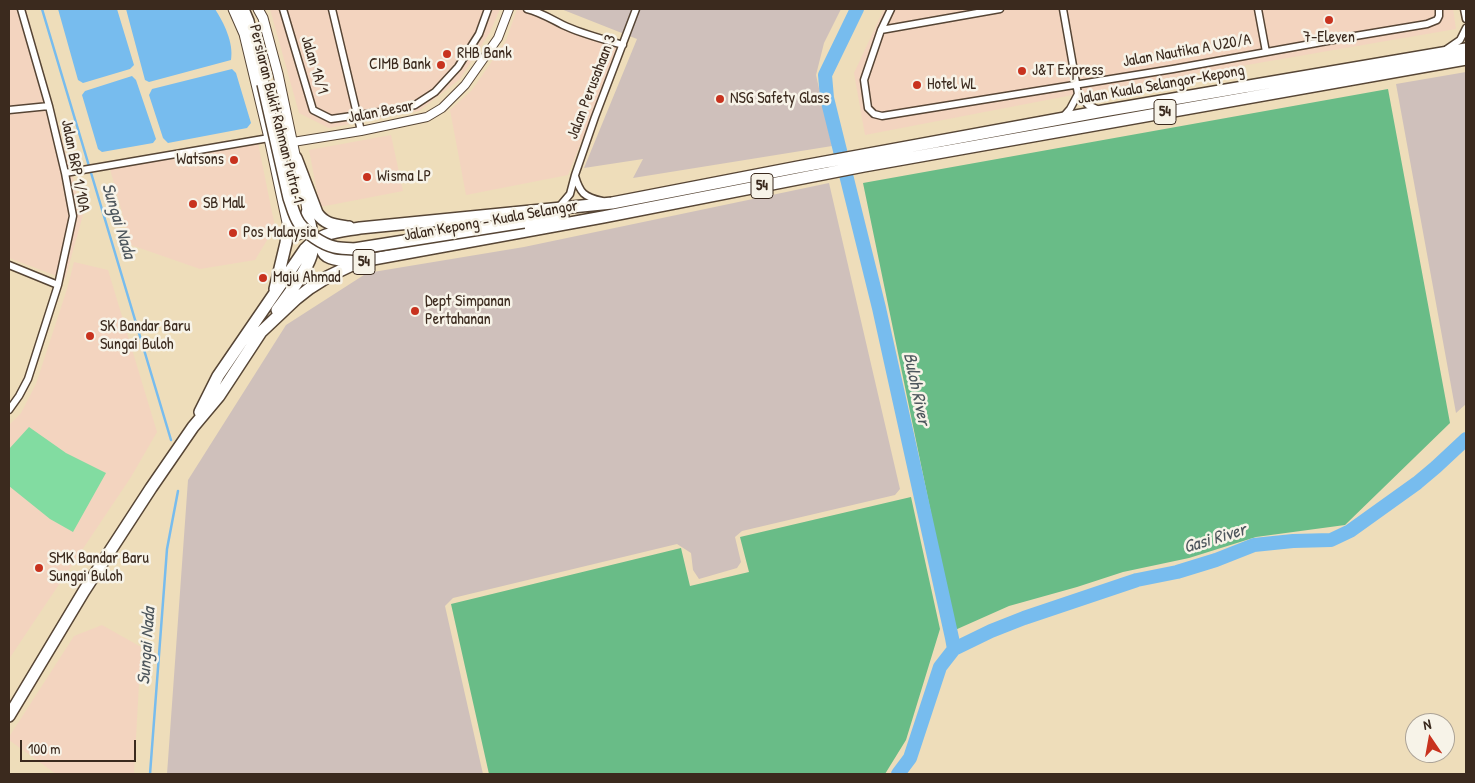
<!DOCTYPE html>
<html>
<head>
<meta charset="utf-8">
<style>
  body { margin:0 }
  #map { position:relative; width:1475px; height:783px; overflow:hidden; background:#eeddba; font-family:"Patrick Hand",sans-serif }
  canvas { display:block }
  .frame { position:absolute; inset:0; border:10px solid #3b2a1e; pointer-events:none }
  .north { position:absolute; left:1405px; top:713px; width:50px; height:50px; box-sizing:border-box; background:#f7f3e8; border:1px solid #aca397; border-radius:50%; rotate:348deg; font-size:14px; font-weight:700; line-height:20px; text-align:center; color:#3b2a1e }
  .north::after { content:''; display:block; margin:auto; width:18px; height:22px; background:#c8321e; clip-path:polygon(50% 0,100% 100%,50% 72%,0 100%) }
  .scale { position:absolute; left:20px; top:740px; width:116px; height:22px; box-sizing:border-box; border:2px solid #3b2a1e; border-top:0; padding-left:6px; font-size:15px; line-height:18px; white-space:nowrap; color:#3b2a1e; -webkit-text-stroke:4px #f7f3e8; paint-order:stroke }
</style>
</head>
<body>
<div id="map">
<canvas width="1475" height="783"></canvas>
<div class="frame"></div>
<div class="north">N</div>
<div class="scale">100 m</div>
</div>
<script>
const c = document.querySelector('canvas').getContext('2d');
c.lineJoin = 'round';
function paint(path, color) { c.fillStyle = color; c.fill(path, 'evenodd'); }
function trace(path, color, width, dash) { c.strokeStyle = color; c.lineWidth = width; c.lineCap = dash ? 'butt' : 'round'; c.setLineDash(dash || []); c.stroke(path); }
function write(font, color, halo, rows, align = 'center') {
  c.font = font + ' "Patrick Hand",sans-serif'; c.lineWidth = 5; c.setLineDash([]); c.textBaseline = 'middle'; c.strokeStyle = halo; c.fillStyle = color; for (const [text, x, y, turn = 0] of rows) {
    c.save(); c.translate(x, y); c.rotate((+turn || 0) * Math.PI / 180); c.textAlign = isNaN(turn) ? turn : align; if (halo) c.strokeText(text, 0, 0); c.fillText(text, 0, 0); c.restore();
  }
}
paint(new Path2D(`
  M9,9H26L83,215L65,279L9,258Z
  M270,9H500L490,32L460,79L419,111L329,128L299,113Z
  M517,9L533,13L617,45L616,46L619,48L568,175L466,195L450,110L472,90L506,41Z
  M884,9H1453L1456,29L1078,94L865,135L854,73Z
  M391,135L403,191L320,207L309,150Z
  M258,143L275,227L255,260L200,269L131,245L110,169Z
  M74,262L108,270L157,432L131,477L9,659V425L21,413L36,384L67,289Z
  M102,625L141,647L134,774H56L9,740V737L74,636Z`), '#f3d4bf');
paint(new Path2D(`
  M561,9H841L824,43L816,75L832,146L633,178L643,159L584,168L637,39Z
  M1466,72V404L1456,413L1396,84Z
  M829,183L900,489L895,495L742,531L735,537L741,562L737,568L699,579L693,570L691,553L677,544L453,598L445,606L483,774H167L188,480L286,325L367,273L524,247Z`), '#cfc0bb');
paint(new Path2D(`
  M29,427L66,453L106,473L73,532L50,519L9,486V449Z`), '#82dca1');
paint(new Path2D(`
  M1388,89L1450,423L1345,525L1256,537L1189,558L1123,572L1077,587L1009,606L955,630L863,183Z
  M911,497L940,629L906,740L885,774H489L451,604L681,548L690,586L749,572L740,537Z`), '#69bc87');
paint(new Path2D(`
  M58,9H117L134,65L130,69L83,83L78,80Z
  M126,9H215C224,23 234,43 231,60L149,82L145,80Z
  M232,69L236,73L251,123L247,128L168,143L163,138L149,95L152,89Z
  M132,76L136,80L156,139L153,143L102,152L98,149L82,95L85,91Z`), '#77bcee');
trace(new Path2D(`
  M42,9L171,440
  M150,774L167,549L178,491`), '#77bcee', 2.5);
trace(new Path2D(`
  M857,9L825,75L827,98L879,308L952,638L954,649L940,667L910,758L898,774
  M954,649L991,631L1024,618L1137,580L1177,572L1216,560L1254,545L1293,541L1331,540L1350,531L1417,483L1436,467L1466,439`), '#77bcee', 14);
const minor = new Path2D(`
  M283,9L313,110L331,119L394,110L415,105L435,92L458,67L479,34L488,9
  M332,9L361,131
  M527,9C540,12 551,19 563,25C582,34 603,39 623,45
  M891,9L881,30L864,80L868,108L874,114L882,116L1173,69L1355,36L1427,24L1437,20L1439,16V9
  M1063,9L1078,94L1088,105L1099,110
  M1258,9L1266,52
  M1464,9L1466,19
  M881,30L1000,9
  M1447,49L1460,40L1466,28
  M9,110L49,106
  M1063,117L1070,109L1078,94
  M65,173L269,138
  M575,176C580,193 584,197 602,201
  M559,207L570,194L575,175L595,117L636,9
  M9,265L58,285
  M9,410L19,396L28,379L58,285L73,216L65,173L49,106L21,9`);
const tertiary = new Path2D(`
  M293,142L361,131L427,117L442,108L465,85L498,38L509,9`);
const secondary = new Path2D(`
  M233,9L244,34L269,138L288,227L292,234L296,236L304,233C312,217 304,198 301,181
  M258,9L263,18L278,74L297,164`);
const trunk = new Path2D(`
  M243,9L248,21L263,84
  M296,158L317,213C325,225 336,225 349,227
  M524,222L563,217
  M327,236C310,261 342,261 359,260
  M275,289L286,243L288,227
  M277,310C288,295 305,274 311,256C315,244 311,225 307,213
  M200,412L218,376L305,249C321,232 338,232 360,228L612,203L798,167L1103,111L1466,49
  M9,716L84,591L151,488L193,427L219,396L261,332L296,299L310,288L329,276L350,266L373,259L603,217L864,166L1466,59`);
trace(minor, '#564535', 9);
trace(tertiary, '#564535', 10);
trace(secondary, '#564535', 11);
trace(trunk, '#564535', 14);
trace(minor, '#fff', 6);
trace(tertiary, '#fff', 8);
trace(secondary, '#fff', 9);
trace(trunk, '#fff', 11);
const trunkBridge = new Path2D(`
  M263,84L289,198C292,206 294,216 299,223C307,234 322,244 334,247C341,249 348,248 354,249L524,222`);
trace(trunkBridge, '#564535', 14, []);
trace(trunkBridge, '#fff', 11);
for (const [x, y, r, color] of [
  [1329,20,5,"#c8321e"],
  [447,54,5,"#c8321e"],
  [441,65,5,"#c8321e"],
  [1022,71,5,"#c8321e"],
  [917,85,5,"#c8321e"],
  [720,99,5,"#c8321e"],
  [234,160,5,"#c8321e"],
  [367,177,5,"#c8321e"],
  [193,204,5,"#c8321e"],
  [233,233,5,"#c8321e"],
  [263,278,5,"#c8321e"],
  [415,311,5,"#c8321e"],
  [90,336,5,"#c8321e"],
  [39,568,5,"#c8321e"]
]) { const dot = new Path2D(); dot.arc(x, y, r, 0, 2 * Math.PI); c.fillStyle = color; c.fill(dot); trace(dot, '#f7f3e8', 2); }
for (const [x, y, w] of [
  [1165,112,22],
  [762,186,22],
  [364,262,22]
]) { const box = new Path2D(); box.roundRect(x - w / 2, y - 12.5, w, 25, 4); c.fillStyle = '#f7f3e8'; c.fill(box); trace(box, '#3b2a1e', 1); }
write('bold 15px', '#3b2a1e', null, [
  ["54",1165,112],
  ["54",762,186],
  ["54",364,262]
]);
write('16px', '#3b2a1e', '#f7f3e8', [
  ["7-Eleven",1329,38,"center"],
  ["RHB Bank",457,54],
  ["CIMB Bank",431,65,"right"],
  ["J&T Express",1032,71],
  ["Hotel WL",927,85],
  ["NSG Safety Glass",730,99],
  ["Watsons",224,160,"right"],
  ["Wisma LP",377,177],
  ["SB Mall",203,204],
  ["Pos Malaysia",243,233],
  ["Maju Ahmad",273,278],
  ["Dept Simpanan",425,302],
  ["Pertahanan",425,320],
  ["SK Bandar Baru",100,327],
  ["Sungai Buloh",100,345],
  ["SMK Bandar Baru",49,559],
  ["Sungai Buloh",49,577]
], 'left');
write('16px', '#3b2a1e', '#f7f3e8', [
  ["Jalan Nautika A U20/A",1187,51,-10],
  ["Jalan 1A/1",314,65,73],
  ["Jalan Kuala Selangor-Kepong",1161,85,-10],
  ["Jalan Perusahaan 3",592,87,-69],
  ["Jalan Besar",381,112,-11],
  ["Persiaran Bukit Rahman Putra 1",276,114,76],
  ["Jalan BRP 1/10A",75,166,79],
  ["Jalan Kepong - Kuala Selangor",491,221,-10]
]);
write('italic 18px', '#4d565c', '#f7f3e8', [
  ["Sungai Nada",118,221,73],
  ["Buloh River",916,389,78],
  ["Gasi River",1215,539,-17],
  ["Sungai Nada",147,646,-86]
]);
</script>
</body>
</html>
